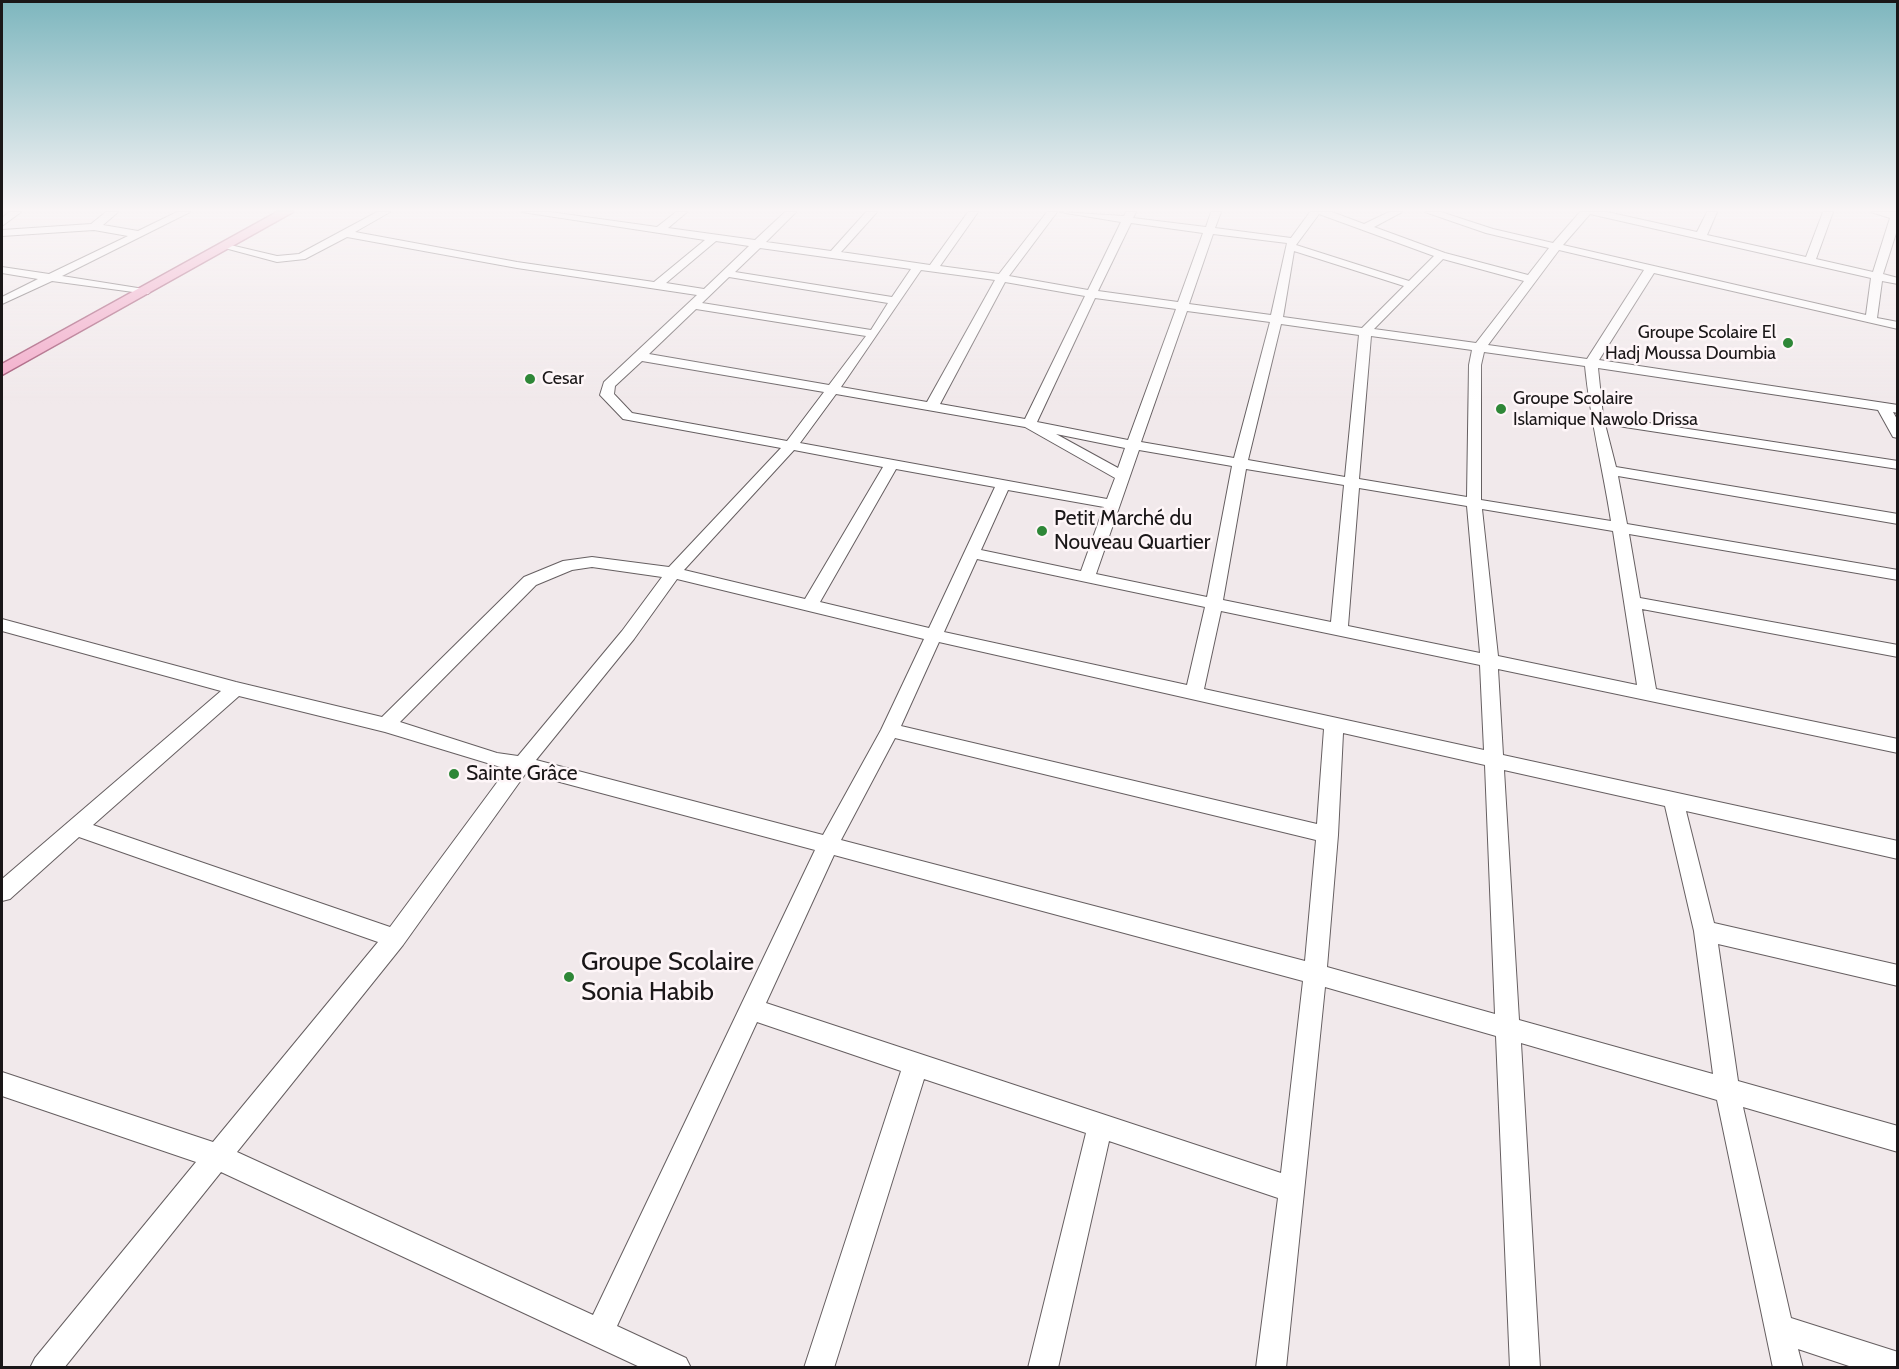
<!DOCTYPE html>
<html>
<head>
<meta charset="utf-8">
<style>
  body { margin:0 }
  #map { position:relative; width:1899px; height:1369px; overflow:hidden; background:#f1e9eb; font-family:Cabin,sans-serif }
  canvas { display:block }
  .frame { position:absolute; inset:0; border:3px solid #1a1718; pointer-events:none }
</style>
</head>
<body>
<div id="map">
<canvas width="1899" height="1369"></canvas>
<div class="frame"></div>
</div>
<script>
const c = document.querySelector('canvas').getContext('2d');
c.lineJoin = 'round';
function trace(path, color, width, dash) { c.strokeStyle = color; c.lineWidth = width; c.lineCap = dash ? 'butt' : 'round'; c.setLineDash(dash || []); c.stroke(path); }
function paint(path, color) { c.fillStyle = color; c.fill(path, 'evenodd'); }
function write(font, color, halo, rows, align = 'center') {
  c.font = font + ' Cabin,sans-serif'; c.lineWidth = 5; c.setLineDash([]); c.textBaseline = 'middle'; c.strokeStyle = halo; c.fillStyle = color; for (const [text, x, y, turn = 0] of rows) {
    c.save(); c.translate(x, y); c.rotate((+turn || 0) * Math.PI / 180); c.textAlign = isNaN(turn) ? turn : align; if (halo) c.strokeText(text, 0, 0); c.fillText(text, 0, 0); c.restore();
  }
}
const minor = new Path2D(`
  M9,212H21L2,226V218Z
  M106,212H118L103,225L138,231L177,212H190L62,276L144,289L150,292L148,294L52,281L2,304V297L38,279L2,273V267L49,274L128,236L94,230L2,236V230L91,224Z
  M377,212H390L355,232L517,262L654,282L705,240L522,212H550L657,227L676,212H687L668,228L755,240L785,212H796L766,242L831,251L866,212H877L841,252L930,265L968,212H978L940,266L999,274L1047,212H1057L1009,276L1088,290L1121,222L1060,212L1124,216L1126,212H1136L1133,218L1206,227L1211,212H1221L1215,228L1291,238L1310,212H1332L1364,224L1389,212H1402L1374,227L1445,253L1528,275L1549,248L1486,233L1425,212H1441L1493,229L1553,243L1580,212H1607L1697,232L1707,212H1717L1707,235L1806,257L1823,212H1833L1816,259L1873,272L1890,218L1871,212H1898V227L1883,274L1898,278V284L1882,281L1877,318L1898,322V329L1654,273L1599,360L1898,405V413L1893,412L1898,421V438L1893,437L1878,410L1598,368L1603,416L1898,461V469L1605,424L1616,467L1898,514V524L1618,476L1627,524L1898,570V580L1629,534L1640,598L1898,645V657L1642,609L1656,689L1898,739V753L1498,669L1503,755L1898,841V859L1686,811L1714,923L1898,965V986L1718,944L1738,1081L1898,1126V1152L1743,1107L1791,1318L1898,1352V1368H1855L1798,1349L1803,1368H1773L1717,1100L1521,1043L1540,1368H1510L1496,1036L1325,987L1286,1368H1256L1278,1198L1109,1141L1058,1368H1028L1086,1133L924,1079L834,1368H804L901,1071L757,1022L617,1326L686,1358L691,1368H642L221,1172L64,1368H30L35,1358L196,1162L2,1096V1072L213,1142L378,942L79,837L10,899L2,901V879L221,691L2,631V619L236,682L382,717L524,577L563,561L592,557L669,567L781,448L623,419L600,395L604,382L697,295L517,268L347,237L305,259L277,262L221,247L226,244L277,256L299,254ZM1319,214L1434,256L1409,281L1296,245ZM1590,214L1871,278L1866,315L1563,245ZM1131,223L1203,233L1178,302L1098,291ZM1213,234L1287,243L1271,315L1189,304ZM716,241L749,246L704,289L666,283ZM760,248L911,269L892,297L735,272ZM1559,250L1644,270L1587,359L1488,345ZM1294,251L1404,286L1362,328L1283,317ZM1443,259L1524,281L1476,343L1374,329ZM921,270L995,280L927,402L841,387ZM729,277L888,303L871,330L702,303ZM1005,282L1085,296L1025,419L940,404ZM1095,298L1176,309L1128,440L1037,422ZM696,309L866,336L829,385L649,354ZM1187,311L1270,322L1234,458L1141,442ZM1281,324L1359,335L1345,477L1248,460ZM1371,336L1472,350L1469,365L1467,497L1359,479ZM1484,352L1585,366C1590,419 1603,469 1611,521L1481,500V365ZM642,361L824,392L787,441L632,413L614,394L615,386ZM836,394L1025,427L1115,478L1107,499L800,443ZM1056,434L1125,448L1118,468ZM794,450L883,467L805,599L684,570ZM1139,450L1232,466L1207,597L1096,574ZM896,469L995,487L929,628L820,602ZM1246,469L1344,485L1331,622L1223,600ZM1359,488L1467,506L1480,653L1348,626ZM1008,490L1104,507L1081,571L981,550ZM1482,509L1613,531L1637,685L1498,656ZM977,559L1205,607L1187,685L944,632ZM592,567L662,577L622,631L518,756L497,753L400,722L536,585L572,570ZM677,579L924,639L881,730L823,835L536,760L634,639ZM1221,611L1480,665L1484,750L1204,689ZM939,642L1324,729L1317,824L901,726ZM239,696L385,732L507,769L390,927L93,825ZM1343,733L1485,765L1495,1014L1327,967L1338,835ZM895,738L1316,840L1305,961L841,840ZM1504,770L1665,806L1694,931L1713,1074L1519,1020ZM526,773L815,850L593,1315L237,1152L403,945ZM834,855L1303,981L1281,1173L766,1003Z`);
const major = new Path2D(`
  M277,212H293L2,375V364Z`);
trace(minor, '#665f61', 2);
trace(major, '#a14f71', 3);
paint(minor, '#fff');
paint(major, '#f2a7c7');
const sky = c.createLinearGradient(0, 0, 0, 404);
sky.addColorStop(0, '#7db6be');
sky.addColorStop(0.52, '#f9f5f6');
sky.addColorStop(1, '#f9f5f600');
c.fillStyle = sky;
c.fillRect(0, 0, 1899, 404);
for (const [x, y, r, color] of [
  [1788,343,6,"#2e8737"],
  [530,379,6,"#2e8737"],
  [1501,409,6,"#2e8737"],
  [1042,531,6,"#2e8737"],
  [454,774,6,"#2e8737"],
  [569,977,6,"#2e8737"]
]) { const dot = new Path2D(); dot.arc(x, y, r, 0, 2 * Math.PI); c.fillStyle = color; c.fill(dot); trace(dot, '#fef6f8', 2); }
write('18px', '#1a1718', '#fef6f8', [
  ["Groupe Scolaire El",1776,333,"right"],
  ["Hadj Moussa Doumbia",1776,354,"right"],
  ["Cesar",542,379],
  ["Groupe Scolaire",1513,399],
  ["Islamique Nawolo Drissa",1513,420]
], 'left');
write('21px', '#1a1718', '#fef6f8', [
  ["Petit Marché du",1054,519],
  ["Nouveau Quartier",1054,543],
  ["Sainte Grâce",466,774]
], 'left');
write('26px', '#1a1718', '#fef6f8', [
  ["Groupe Scolaire",581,962],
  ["Sonia Habib",581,992]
], 'left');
</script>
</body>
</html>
